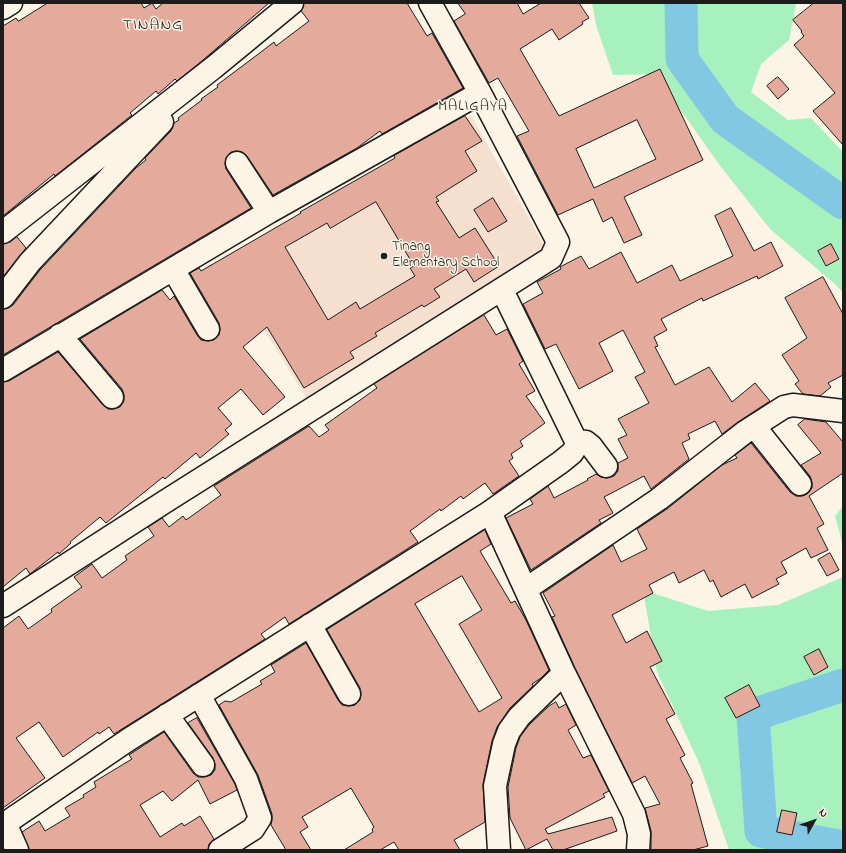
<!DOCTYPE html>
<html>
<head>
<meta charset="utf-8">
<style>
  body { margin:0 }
  #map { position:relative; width:846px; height:853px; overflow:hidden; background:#fcf5e5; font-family:"Indie Flower",sans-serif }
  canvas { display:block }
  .frame { position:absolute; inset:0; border:4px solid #1c1c1c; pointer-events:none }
  .north { position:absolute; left:794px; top:801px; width:40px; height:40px; -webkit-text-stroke:3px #fcf5e5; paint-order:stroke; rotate:50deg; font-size:11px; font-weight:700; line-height:16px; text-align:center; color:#1c1c1c }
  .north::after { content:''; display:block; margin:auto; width:14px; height:18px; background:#1c1c1c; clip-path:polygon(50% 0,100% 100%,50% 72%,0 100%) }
</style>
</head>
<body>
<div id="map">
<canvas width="846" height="853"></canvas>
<div class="frame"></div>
<div class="north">N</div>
</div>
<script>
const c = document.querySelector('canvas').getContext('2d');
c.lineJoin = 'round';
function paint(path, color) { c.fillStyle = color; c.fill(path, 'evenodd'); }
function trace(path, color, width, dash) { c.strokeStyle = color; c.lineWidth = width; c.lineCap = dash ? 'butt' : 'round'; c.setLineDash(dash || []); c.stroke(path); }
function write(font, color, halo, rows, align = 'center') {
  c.font = font + ' "Indie Flower",sans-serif'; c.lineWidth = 3; c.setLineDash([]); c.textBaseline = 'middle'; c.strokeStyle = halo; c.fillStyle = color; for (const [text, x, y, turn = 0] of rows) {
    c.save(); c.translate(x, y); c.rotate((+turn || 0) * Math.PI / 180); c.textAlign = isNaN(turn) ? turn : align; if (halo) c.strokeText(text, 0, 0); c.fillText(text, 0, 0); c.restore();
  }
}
paint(new Path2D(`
  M471,115L546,249L307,399L222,262Z`), '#f5dfcf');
paint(new Path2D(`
  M592,3H796L789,40L761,64L751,92L788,120L811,118L843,152V293L836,285L770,229L721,167L655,74L613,75L596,25Z
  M843,506V546L835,516Z
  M843,577V850H729L700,765L657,672L643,590L708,611L778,605Z`), '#a7f1bf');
trace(new Path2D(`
  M681,3L682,59L725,119L843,203
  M843,685L753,715L761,831L843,847`), '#82c8e3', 33);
const building = new Path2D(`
  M48,3H141L144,8L152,3L156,9L163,3H269L203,60L177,81L175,79L158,94L156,91L130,113L132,115L55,176L54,174L3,216V26L16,18L18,21Z
  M304,3H407L427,36L432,33L463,88L382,134L380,131L357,148L273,195L247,156L242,152L236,151L231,152L226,158L225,164L226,169L251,208L3,355V309L8,308L13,305L40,270L136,168L146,160L145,158L171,131L174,123L179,120L178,118L202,100L201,99L218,87L217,85L261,52L274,42L276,46L309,21L301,11Z
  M458,3H517L523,14L541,3H579L589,18L582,22L583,24L559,40L552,29L520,49L559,116L660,69L703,160L624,197L642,235L624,243L612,217L603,222L593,199L558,215L517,136L529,131L498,78L489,83L454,21L465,14ZM637,120L656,159L594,188L576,149Z
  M814,3H843V145L813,111L835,93L794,45L804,36L801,32L802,31L793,20Z
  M778,77L789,89L778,99L767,86Z
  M465,116L482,141L465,151L477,171L436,197L439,201L436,202L459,238L475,228L499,266L474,282L466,269L434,289L440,297L424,307L422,305L375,333L377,336L350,352L354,358L304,388L267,327L243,347L285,397L263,415L241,389L218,408L232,424L225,430L229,434L200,458L196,453L165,479L163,477L106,523L100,517L70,542L71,543L59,554L58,552L30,574L26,568L3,587V382L9,381L58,352L103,405L108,409H114L120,407L124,401V395L122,389L80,339L162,290L170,300L174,296L197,335L201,340L208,341L214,340L219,335L220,329L219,323L190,273L199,268L201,271L301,213L300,212L395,158L394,156ZM376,202L414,266L410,268L415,276L360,309L356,302L328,320L285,247L327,223L330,228Z
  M493,198L507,221L488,232L474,210Z
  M731,208L754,251L771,242L783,266L758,279L757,276L703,301L702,298L661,319L667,330L654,337L658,346L655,347L675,385L709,367L732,402L755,383L770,401L738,422L722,434L715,421L688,434L690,439L682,443L689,459L651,489L644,476L604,497L613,513L599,520L601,523L531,570L506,518L533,504L530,499L548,486L554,498L588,480L587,479L596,474L601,477L607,478L614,476L618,471V463L628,458L618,439L627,435L618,419L649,403L635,377L645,372L623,330L599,343L613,371L579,389L556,344L545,349L523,304L543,293L537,282L561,269L560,267L581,256L589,269L621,252L637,283L672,265L680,281L733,256L715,216Z
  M17,237L26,248L3,277V244L10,242Z
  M831,244L839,259L826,266L818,251Z
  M823,277L843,314V375L828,383L831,387L820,396L803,394L795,384L799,381L782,355L807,338L785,298Z
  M484,315L496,335L507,329L523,361L519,364L535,391L526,396L545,423L520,441L523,446L511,454L513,458L509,461L519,476L493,494L485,483L463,499L461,496L441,511L440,509L410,531L418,542L289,624L285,617L261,634L265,639L114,734L109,727L99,734L98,732L63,757L39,722L16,738L45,778L3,808V628L19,616L28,629L52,612L51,609L82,587L74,577L92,564L102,578L127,560L125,556L154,536L148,527L162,518L169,527L183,516L186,520L221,495L214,486L309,426L319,437L329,430L325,425L377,388L374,384Z
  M805,419L826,422L843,442V473L809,496L824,524L817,528L828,550L811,558L806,548L781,562L787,573L776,579L779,584L752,598L745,584L721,597L713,580L710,582L704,570L679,583L674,572L649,585L653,593L612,615L626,643L647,631L662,661L650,667L675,714L666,719L685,755L680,758L693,783L691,784L708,846L693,850H651V831L645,808L660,804L645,776L632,783L575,668L552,617L555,616L543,593L613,545L621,562L647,549L637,529L667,509L722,465L737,458L735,455L751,443L790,492L796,496H802L807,494L812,488V482L810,476L801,465L821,453L798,425Z
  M485,530L491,544L480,551L511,603L515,601L526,620L549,670L541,678L532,684L533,686L510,708L497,727L492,741L483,784L485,822L454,840L460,850H399L394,842L380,850H344L373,832L372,829L374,827L351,788L302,817L308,827L300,832L311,850H286L271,825L272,820V814L258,775L219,705L225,701L231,702L262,684L260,681L275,672L271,665L306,643L338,700L342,705L348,706L355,705L360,700L361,694L360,688L327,630ZM462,576L482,610L459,624L502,698L479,712L415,604Z
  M830,553L839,570L827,576L818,560Z
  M819,649L828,667L814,675L804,657Z
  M749,685L760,706L736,718L725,698Z
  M556,702L559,708L566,704L576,725L568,730L583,758L591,755L609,791L603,794L605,797L545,829L548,834L612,817L617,831L563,850H553L547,839L526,850L510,818L508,787L516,748L520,737L529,725L548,707Z
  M197,718L235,784L237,790L210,804L198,780L172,801L163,791L140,805L160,837L182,823L184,826L200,816L214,839L209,844L208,850H29L22,832L39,821L45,831L70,816L65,808L84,797L83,795L96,787L94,782L132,759L129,755L164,732L193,773L198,777H204L211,775L215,770V764L213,758L188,723Z
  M782,810L797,813L792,835L777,832Z`);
paint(building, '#e4ab9d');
trace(building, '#1c1c1c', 1);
const minor = new Path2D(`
  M3,8L11,3
  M237,163L269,212
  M3,232L213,68L292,3
  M173,269L208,329
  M3,297L30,262L162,122
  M60,335L112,397
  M3,370L269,212L480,93
  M754,426L800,484
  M576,441L586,442L591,446L606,466
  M490,512L564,673L634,814L639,834L638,850
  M526,589L659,499L745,432L784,407L793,405L843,411
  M3,606L166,501L551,258L558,242L480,93L430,3
  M310,625L349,694
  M199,695L246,779L260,818L253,829L220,850
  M167,715L203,765
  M5,823L17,850
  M3,825L128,740L490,512L561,462L572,453L576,447V441L502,290
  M499,850L495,786L504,744L509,731L519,717L564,673`);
trace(minor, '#1c1c1c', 25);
trace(minor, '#fcf5e5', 22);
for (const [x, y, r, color] of [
  [384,256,4,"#1c1c1c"]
]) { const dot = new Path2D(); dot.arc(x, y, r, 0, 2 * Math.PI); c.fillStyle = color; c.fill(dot); trace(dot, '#fcf5e5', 1.5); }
write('14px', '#1c1c1c', '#fcf5e5', [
  ["Tinang",392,248],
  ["Elementary School",392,264]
], 'left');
c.letterSpacing = '1px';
write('15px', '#1c1c1c', '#fcf5e5', [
  ["MALIGAYA",473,108]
]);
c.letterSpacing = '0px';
c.letterSpacing = '1px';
write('16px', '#1c1c1c', '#fcf5e5', [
  ["TINANG",153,26]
]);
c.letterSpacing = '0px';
</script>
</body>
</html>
